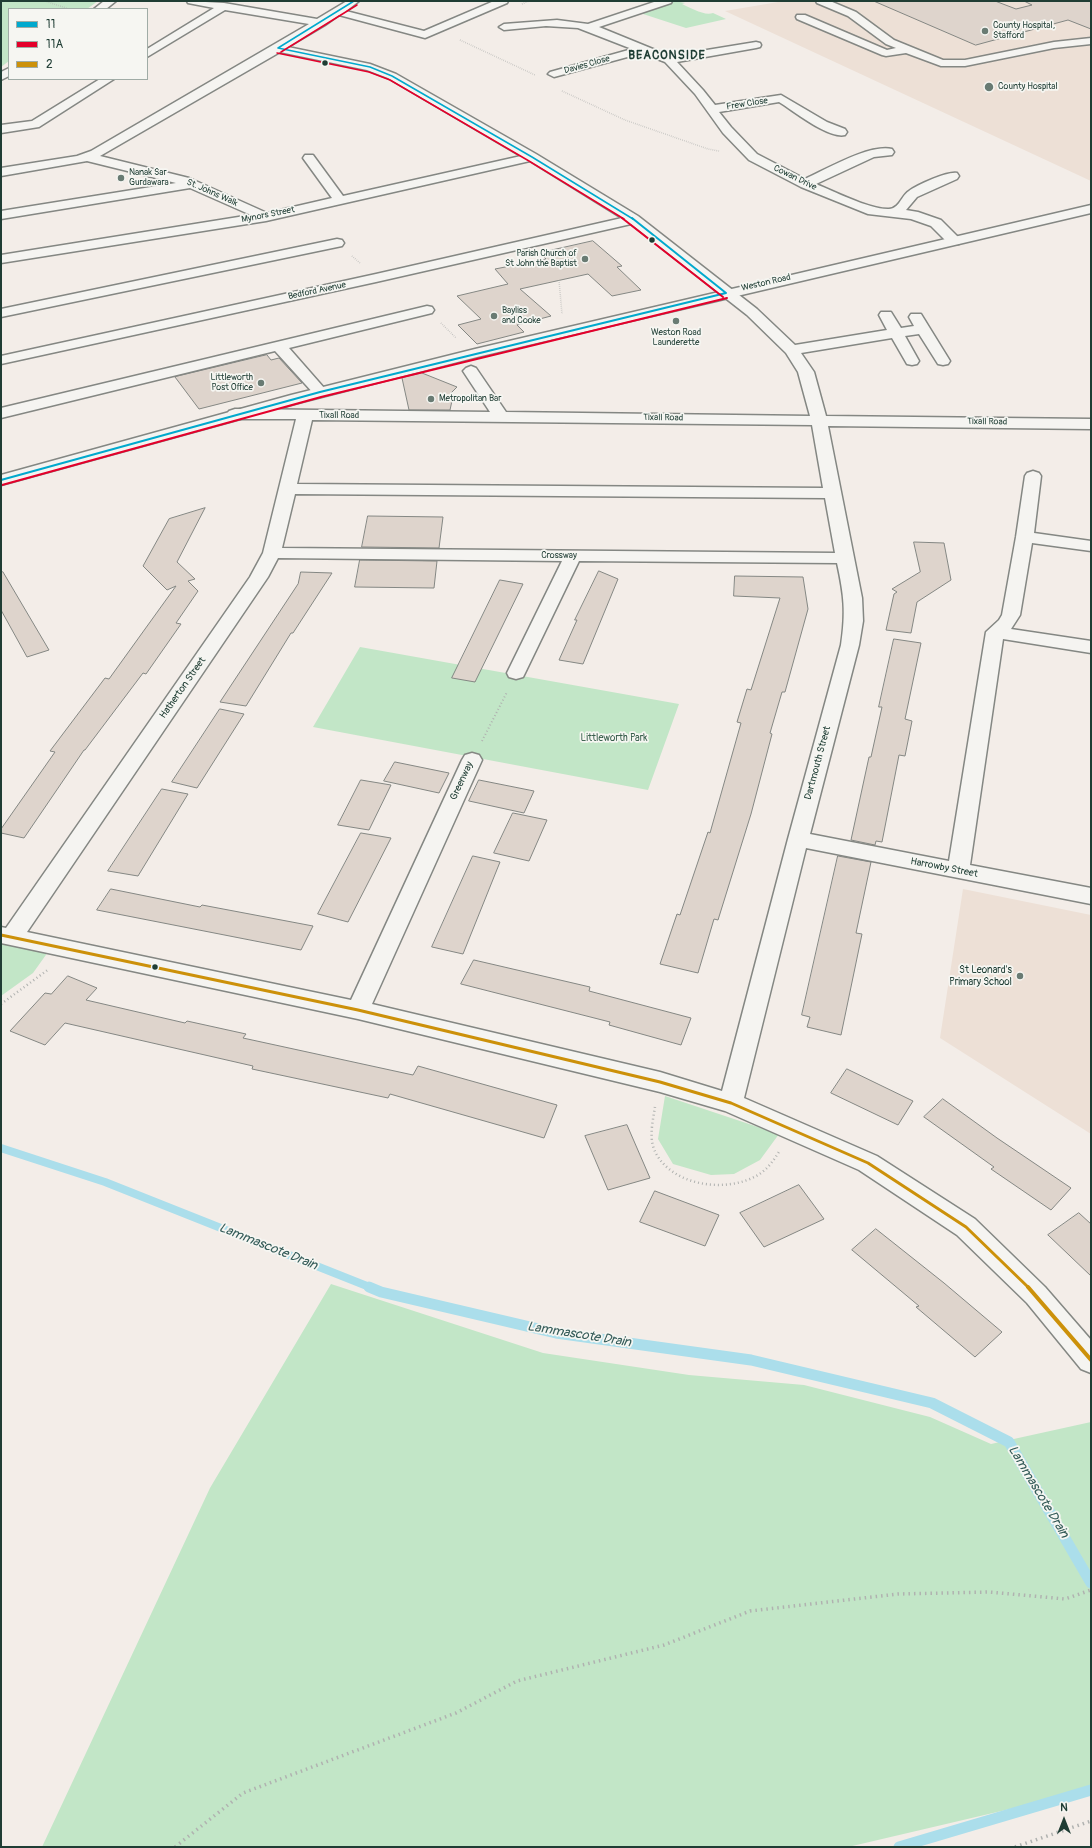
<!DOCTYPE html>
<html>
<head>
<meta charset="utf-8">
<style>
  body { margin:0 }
  #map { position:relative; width:1092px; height:1848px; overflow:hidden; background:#f3ede8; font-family:Pangolin,sans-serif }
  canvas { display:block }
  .frame { position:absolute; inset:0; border:2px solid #1f3d34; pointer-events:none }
  .legend { position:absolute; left:8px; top:8px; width:140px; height:72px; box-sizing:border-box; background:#f6f6f2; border:1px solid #a0aca6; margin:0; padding:5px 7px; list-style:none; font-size:12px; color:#1f3d34 }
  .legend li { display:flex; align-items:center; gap:8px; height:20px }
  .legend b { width:20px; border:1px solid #a0aca6 }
  .north { position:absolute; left:1044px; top:1800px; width:40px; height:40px; -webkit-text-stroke:3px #f6f6f2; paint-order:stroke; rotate:0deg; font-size:11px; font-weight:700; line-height:16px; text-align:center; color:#1f3d34 }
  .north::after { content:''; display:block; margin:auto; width:14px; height:18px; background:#1f3d34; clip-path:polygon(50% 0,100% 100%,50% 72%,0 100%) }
</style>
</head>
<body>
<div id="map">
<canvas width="1092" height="1848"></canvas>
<div class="frame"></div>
<ul class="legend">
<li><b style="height:5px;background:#00a9ce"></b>11</li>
<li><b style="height:5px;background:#e4002b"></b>11A</li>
<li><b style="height:5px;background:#cc910a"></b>2</li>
</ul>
<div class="north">N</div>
</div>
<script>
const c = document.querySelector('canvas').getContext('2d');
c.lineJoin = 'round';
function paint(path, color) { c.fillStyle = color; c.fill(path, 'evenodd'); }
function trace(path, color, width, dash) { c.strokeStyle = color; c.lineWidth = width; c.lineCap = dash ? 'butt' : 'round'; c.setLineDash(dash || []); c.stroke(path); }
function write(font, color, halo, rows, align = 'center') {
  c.font = font + ' Pangolin,sans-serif'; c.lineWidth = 3.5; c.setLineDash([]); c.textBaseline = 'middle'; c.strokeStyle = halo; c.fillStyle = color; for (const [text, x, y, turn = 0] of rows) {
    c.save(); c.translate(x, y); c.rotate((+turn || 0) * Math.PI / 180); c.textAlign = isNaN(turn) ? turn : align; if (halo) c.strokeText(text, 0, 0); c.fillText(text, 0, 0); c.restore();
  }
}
paint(new Path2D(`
  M784,1H1091V181L725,11Z
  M963,889L1091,915V1134L940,1038Z`), '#ede0d6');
paint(new Path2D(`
  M1,1H98L87,9H9V61L1,67Z
  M675,1L685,3L682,4C691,8 704,16 713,13L726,19L686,28L640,13Z
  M360,647L679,704L648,790L313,727Z
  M1,942L48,952L33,973L1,996Z
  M665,1096L779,1134L760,1160L734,1174L711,1175L673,1164L658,1139Z
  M331,1284L543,1353L689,1375L804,1385L930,1417L991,1444L1091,1422V1790L848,1847H42L210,1488Z`), '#c2e6c7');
trace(new Path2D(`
  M1,1148L105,1182L372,1288`), '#abdeeb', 8);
trace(new Path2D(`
  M369,1287L381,1292L556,1333L751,1360L932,1403L1009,1442L1091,1583
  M899,1847L1091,1790`), '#abdeeb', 11);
const building = new Path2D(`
  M874,1H995L1016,9L1032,5L1024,1H1091V29L1068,20L976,45Z
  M593,241L622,266L617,267L641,290L612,296L588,274L520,289L551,316L517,325L524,332L477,344L458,325L481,319L457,296L508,284L495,269L546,259L540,253Z
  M267,355L271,360L279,358L302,383L199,409L175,377Z
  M422,373L457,387L450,394L453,396L450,410H409L402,378Z
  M205,508L177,562L195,579L188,581L198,591L176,623L181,624L146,674L143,673L85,750H84L24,838L1,833V829L55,752L50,751L105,678L109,679L176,586L167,590L143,566L169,519Z
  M368,516L443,517L439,548L362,547Z
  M914,542L944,543L951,580L917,602L911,633L886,630L894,594L897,592L892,589L920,572Z
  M360,560L437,561L434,588L355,587Z
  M599,571L618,579L583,664L559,660L577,620H575Z
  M3,572L49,650L27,657L1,610V573Z
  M301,572L332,573L293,633H291L246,706L220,702L298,584Z
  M735,576L803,577L808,609L785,692H782L770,733L772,734L751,814L718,920L714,919L698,973L660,964L677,914L680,915L708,832L710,833L741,723L737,722L747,689L751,690L780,598L734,596Z
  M500,580L523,584L475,682L452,678Z
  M894,639L921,643L905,719L912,721L905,756L899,755L882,842L876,841L875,845L851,840L869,757H871L882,707H879Z
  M220,709L244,714L197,788L172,782Z
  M395,762L449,773L439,793L384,781Z
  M361,780L391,785L369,830L338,825Z
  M479,780L534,791L524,813L469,801Z
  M162,789L188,794L138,876L108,871Z
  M513,813L547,820L529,861L494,853Z
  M361,833L391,838L348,922L318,914Z
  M473,856L500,862L463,954L432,947Z
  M838,856L871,862L856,933L862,934L841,1035L807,1027L810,1017L802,1015Z
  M111,889L200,907L202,905L313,926L301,950L97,910Z
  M474,960L590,987L589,991L691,1018L681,1045L609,1025L610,1022L461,984Z
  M68,976L97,988L86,1000L185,1023L187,1021L246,1034L243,1038L413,1075L418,1066L557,1105L544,1138L390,1094L388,1098L252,1069L253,1066L65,1023L45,1045L10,1031L45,993L51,994Z
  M847,1069L913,1101L898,1125L831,1093Z
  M943,1099L997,1138L1071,1188L1051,1210L991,1169L994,1167L924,1117Z
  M627,1125L650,1178L608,1190L585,1136Z
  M799,1185L824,1219L764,1247L740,1213Z
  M655,1191L719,1215L705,1246L640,1222Z
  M1079,1213L1091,1224V1276L1048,1235Z
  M876,1229L944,1283L1002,1332L975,1357L916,1307L919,1306L852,1250Z`);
paint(building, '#ded4cc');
trace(building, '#848783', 1);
const minor = new Path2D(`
  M104,1H116L106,9H94Z
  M187,1L224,3L317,19L347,1H359L346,11L424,31L494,1H508L507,3L425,38L339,15L325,25L288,47L370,64L396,74L536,154L638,216L757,309L795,345L887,330L879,315L881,312H891L901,328L914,326L909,317L911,314H921L950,361L948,364L943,365L938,364L919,334L905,336L919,361L917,364L912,365L907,364L892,338L801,353L814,372L826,416L1091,419V429L828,426L862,598L863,621L859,645L810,834L949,861L986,632L999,620L1002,615L1016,537L1025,476L1027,473L1033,471L1039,473L1041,476L1034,533L1091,541V551L1032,543L1020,615L1011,629L1091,641V653L1003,639L970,865L1091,888V904L806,848L744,1098L877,1156L975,1219L1045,1287L1091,1340V1373L1081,1369L1027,1303L957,1235L859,1170L725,1111L660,1092L358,1019L1,943V927L6,928L250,577L263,553L296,419H235L229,417L227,414L229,411L235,409L490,412L463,371L466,368L471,366L476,368L506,412L810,416L798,372L786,353L747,315L631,224L376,282L1,364V356L376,274L622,218L530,161L266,221L1,263V255L251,215L190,188L1,219V211L176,183L87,161L1,176V168L77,156L91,151L309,24L225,10L147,57V49L214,8L188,3ZM280,52L367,70L388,78L521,156L343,196L313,155H305L303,158L332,198L267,213L189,178L100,156ZM312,420L812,425L823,488L297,484ZM295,494L825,498L835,553L282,548ZM278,558L562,561L507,673L509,677L516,679L523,677L525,673L579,561L837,563C844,595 846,612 841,645L788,839L722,1091L660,1072L372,1004L482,760L479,755L472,753L465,755L462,760L351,1000L27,932L268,577Z
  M657,1H672L671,3L599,27L670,56L756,42L760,43L761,45L760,47L756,48L677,62L703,90L715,105L781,95L827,122L845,129L847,132L845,135C828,139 794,111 779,102L719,112L731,127L757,154L805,179C827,169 869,144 892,149L894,152L892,155L874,157L816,184C833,191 871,210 889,209C900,208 901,196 909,191C917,185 948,171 957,173L959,176L957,179L917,197L906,210L918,212L941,220L959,238L961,241L959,244H949L931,226L911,219L868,214L801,187L749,160L723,133L695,94L665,62L642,53L554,77L548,74L550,72L632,49L578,28L546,26L504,30L499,27L504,24L557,20L588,24Z
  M816,1H830L856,12L894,40L943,60H965L1054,42L1091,38V44L1054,48L965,66H941L906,53L886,56L882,55L797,19L796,17L797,15H805L887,50L896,48L886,44L848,16L817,3Z
  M9,68V76L1,80V72Z
  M100,79H114L39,127L1,133V125L32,121Z
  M337,239L342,240L344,243L342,246L1,317V309Z
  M427,306L432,307L434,310L432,313L289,348L325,389L328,392L325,395L320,397L315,395L275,351L1,418V408Z`);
const highway = new Path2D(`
  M1091,205V213L477,357L302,402L1,485V475L291,395L475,349Z`);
trace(minor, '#848783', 3);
trace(highway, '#848783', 3);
trace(new Path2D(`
  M45,1L69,9
  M522,4L529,1
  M460,40L535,75
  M562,91L625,120L708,149L719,151
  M352,256L360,263
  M559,280L562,314
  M441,323L456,338`), '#b0b2b0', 1.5, [0.5, 1.5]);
trace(new Path2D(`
  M482,741L507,692`), '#b0b2b0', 2, [1, 2.5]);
trace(new Path2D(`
  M1,1004L49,969
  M655,1107C653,1120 649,1136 654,1149C669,1186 726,1194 758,1175C768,1169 774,1160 780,1150`), '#b0b2b0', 2.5, [1, 3]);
trace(new Path2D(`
  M175,1847L243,1793L456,1713L517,1681L664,1645L750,1611L898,1594L989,1592L1065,1599L1091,1590
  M1015,1847L1091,1821`), '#b0b2b0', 3.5, [1.5, 4]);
paint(minor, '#f5f4f1');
paint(highway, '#f5f4f1');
trace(new Path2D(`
  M278,48L370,67L392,76L532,157L633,219
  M278,48L354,1`), '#00a9ce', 1.5);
trace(new Path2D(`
  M632,218L726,293
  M1,480L320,392L726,293`), '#00a9ce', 2);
trace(new Path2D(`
  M281,52L357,5
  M277,53L369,72L390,80L529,161L624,219`), '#e4002b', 1.5);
trace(new Path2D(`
  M622,218L723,297
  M2,485L321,397L727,298`), '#e4002b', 2);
trace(new Path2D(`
  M1,935L358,1010L660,1082L731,1103L868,1163L966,1227L1029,1288`), '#cc910a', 3);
trace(new Path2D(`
  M1028,1287L1091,1360`), '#cc910a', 4);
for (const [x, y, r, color] of [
  [985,31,4,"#697b73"],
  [325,63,3.5,"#1f3d34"],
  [989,87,5,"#697b73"],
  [121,178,4,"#697b73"],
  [652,240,3.5,"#1f3d34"],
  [585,259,4,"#697b73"],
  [494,316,4,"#697b73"],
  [676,321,4,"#697b73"],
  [261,383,4,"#697b73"],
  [431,399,4,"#697b73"],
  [155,967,3.5,"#1f3d34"],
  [1020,976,4,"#697b73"]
]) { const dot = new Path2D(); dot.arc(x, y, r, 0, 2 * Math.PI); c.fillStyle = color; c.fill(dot); trace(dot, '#f6f6f2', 1.5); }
write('9px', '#1f3d34', '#f6f6f2', [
  ["County Hospital,",993,26],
  ["Stafford",993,36],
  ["County Hospital",998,87],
  ["Nanak Sar",129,173],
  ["Gurdawara",129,183],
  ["Parish Church of",577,254,"right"],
  ["St John the Baptist",577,264,"right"],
  ["Bayliss",502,311],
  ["and Cooke",502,321],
  ["Weston Road",676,333,"center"],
  ["Launderette",676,343,"center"],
  ["Littleworth",253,378,"right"],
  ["Post Office",253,388,"right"],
  ["Metropolitan Bar",439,399]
], 'left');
write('9px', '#1f3d34', '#f6f6f2', [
  ["Davies Close",587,65,-16],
  ["Frew Close",747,104,-9],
  ["Cowan Drive",795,178,26],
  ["St. Johns Walk",212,193,24],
  ["Mynors Street",268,215,-11],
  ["Weston Road",766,283,-13],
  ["Bedford Avenue",317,291,-12],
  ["Tixall Road",339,416],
  ["Tixall Road",663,418,1],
  ["Tixall Road",987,422,1],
  ["Crossway",559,556]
]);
write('10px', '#1f3d34', '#f6f6f2', [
  ["Hatherton Street",183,688,-55],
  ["Dartmouth Street",818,763,-75],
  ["Greenway",462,781,-65],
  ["Harrowby Street",944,868,11]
]);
write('10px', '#385e4c', '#f6f6f2', [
  ["Littleworth Park",614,738]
]);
write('10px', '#1f3d34', '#f6f6f2', [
  ["St Leonard's",1012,970],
  ["Primary School",1012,982]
], 'right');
c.letterSpacing = '1px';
write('bold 12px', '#1f3d34', '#f6f6f2', [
  ["BEACONSIDE",667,56]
]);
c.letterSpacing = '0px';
write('italic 13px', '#355c59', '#f6f6f2', [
  ["Lammascote Drain",268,1247,22],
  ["Lammascote Drain",579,1335,9],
  ["Lammascote Drain",1038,1492,59]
]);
</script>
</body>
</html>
